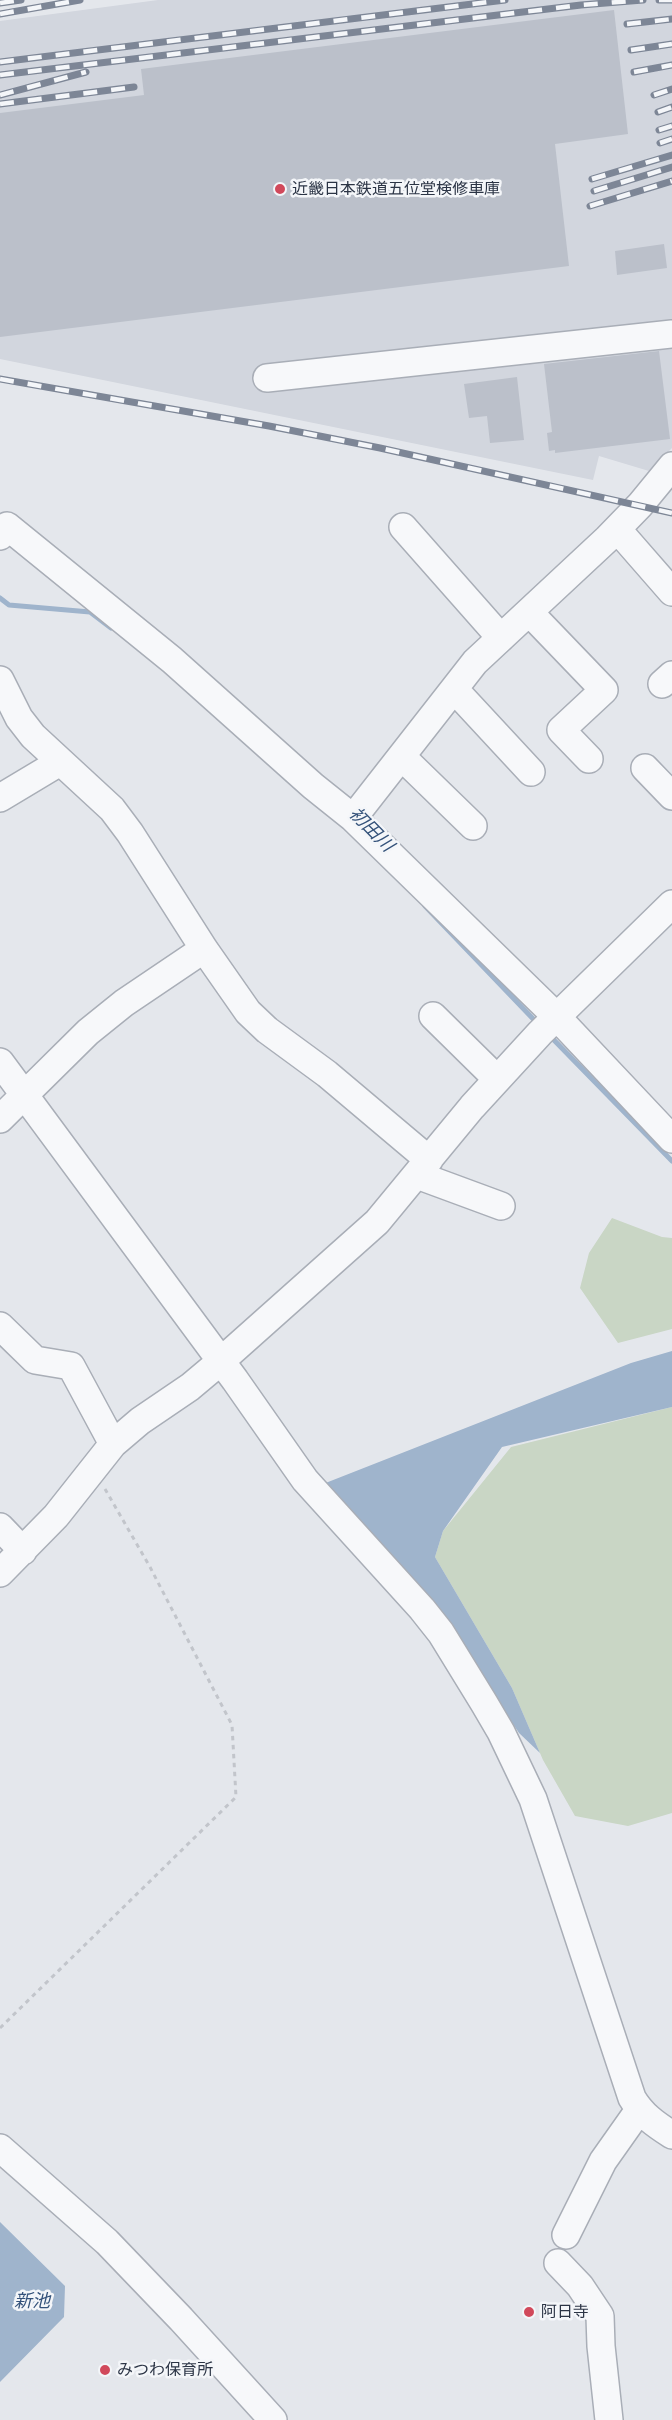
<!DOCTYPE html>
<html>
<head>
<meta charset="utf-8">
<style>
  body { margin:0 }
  canvas { display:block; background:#e4e7ec }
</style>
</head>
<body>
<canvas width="672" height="2420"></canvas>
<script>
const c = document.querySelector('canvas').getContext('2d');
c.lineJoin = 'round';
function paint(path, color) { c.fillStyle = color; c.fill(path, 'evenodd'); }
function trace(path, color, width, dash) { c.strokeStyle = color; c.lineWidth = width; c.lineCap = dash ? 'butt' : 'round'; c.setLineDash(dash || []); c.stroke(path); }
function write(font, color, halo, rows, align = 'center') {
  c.font = font + ' "Noto Sans","Noto Sans JP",sans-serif'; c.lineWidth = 5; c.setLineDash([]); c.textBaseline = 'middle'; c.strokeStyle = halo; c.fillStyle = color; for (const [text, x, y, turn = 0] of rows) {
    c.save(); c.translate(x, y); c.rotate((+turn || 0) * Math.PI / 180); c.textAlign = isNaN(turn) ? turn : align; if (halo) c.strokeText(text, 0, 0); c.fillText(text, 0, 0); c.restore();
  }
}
paint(new Path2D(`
  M158,0H672V448L649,471L599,456L593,480L0,359V21Z`), '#d2d6de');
paint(new Path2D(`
  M612,1218L662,1237L672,1238V1329L618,1343L580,1288L589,1253Z
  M672,1407V1813L628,1826L575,1816L543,1760L512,1688L435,1557L443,1531L511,1447Z`), '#c9d6c5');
paint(new Path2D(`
  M672,1351V1407L502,1447L443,1531L435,1557L512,1688L540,1753L519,1733L430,1600L323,1484L631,1363Z
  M0,2222L65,2286L64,2317L0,2382Z`), '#9fb4cc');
trace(new Path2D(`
  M0,598L9,605L90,612L111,628
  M425,906L539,1025
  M550,1036L672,1161`), '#9fb4cc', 5);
paint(new Path2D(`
  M614,10L628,134L555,144L569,266L0,337V113L144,95L141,69Z
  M664,244L667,268L617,275L615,251Z
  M659,351L670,439L555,453V450L549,451L547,433L552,432L544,364Z
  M517,377L524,440L490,443L487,416L469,418L464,384Z`), '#bbc0ca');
const minor = new Path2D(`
  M267,378L672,334
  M403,527L501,638
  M617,529L672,592
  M0,536L7,526L172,660L313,786L353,818L556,1016L672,1139
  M529,612L604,690L561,730L589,759
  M0,680L19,718L33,736L112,809L130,833L204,949L248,1012L267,1030L327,1074L429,1160
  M662,684L672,675
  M454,689L531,772
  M402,757L473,826
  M645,768L672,796
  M0,798L60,762
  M353,818L475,662L607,539L640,505L672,466
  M433,1016L497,1079
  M0,1062L235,1380L305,1480L422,1609L441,1633L484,1703L501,1732L533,1799L632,2098C642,2115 655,2124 672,2135
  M0,1119L88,1032L124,1003L204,949
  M417,1175L501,1206
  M0,1326L35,1360L71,1366L113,1444
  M0,1527L23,1551
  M0,1573L56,1516L113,1444L140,1421L190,1387L221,1361L377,1222L472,1107L540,1033L672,904
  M0,2148L107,2242L181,2319L273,2420
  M566,2235L603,2161L639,2110
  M558,2263L580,2286L600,2316L601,2346L609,2420`);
trace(minor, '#a9aeb7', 30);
trace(new Path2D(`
  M0,2028L236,1797L232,1725L150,1567L105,1489`), '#c2c5cb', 3, [4.5, 4.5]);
trace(minor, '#f7f8fa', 27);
const rail = new Path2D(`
  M659,0H672
  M0,3L21,0
  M0,14L80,0
  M627,24L672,19
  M631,50L672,44
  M0,62L505,0
  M634,72L672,65
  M0,75L581,5L643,0
  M0,95L86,72
  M654,95L672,89
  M0,104L134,87
  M658,112L672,107
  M659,130L672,126
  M660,143L672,139
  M592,179L672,155
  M594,191L672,167
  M590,206L672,181
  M0,379L269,426L380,448L672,513`);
trace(rail, '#7d8696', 7);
trace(rail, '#f4f6f9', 4.5, [14]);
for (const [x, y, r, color] of [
  [280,189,6,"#d1495b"],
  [529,2312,6,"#d1495b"],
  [105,2370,6,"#d1495b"]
]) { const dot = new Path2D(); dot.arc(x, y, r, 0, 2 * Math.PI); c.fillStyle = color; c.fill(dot); trace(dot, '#f4f6f9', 2); }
write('16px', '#2b3445', '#f4f6f9', [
  ["近畿日本鉄道五位堂検修車庫",292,189],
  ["阿日寺",541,2312],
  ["みつわ保育所",117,2370]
], 'left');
write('italic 18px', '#34527a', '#f4f6f9', [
  ["初田川",371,830,45],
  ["新池",32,2302]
]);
</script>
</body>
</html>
